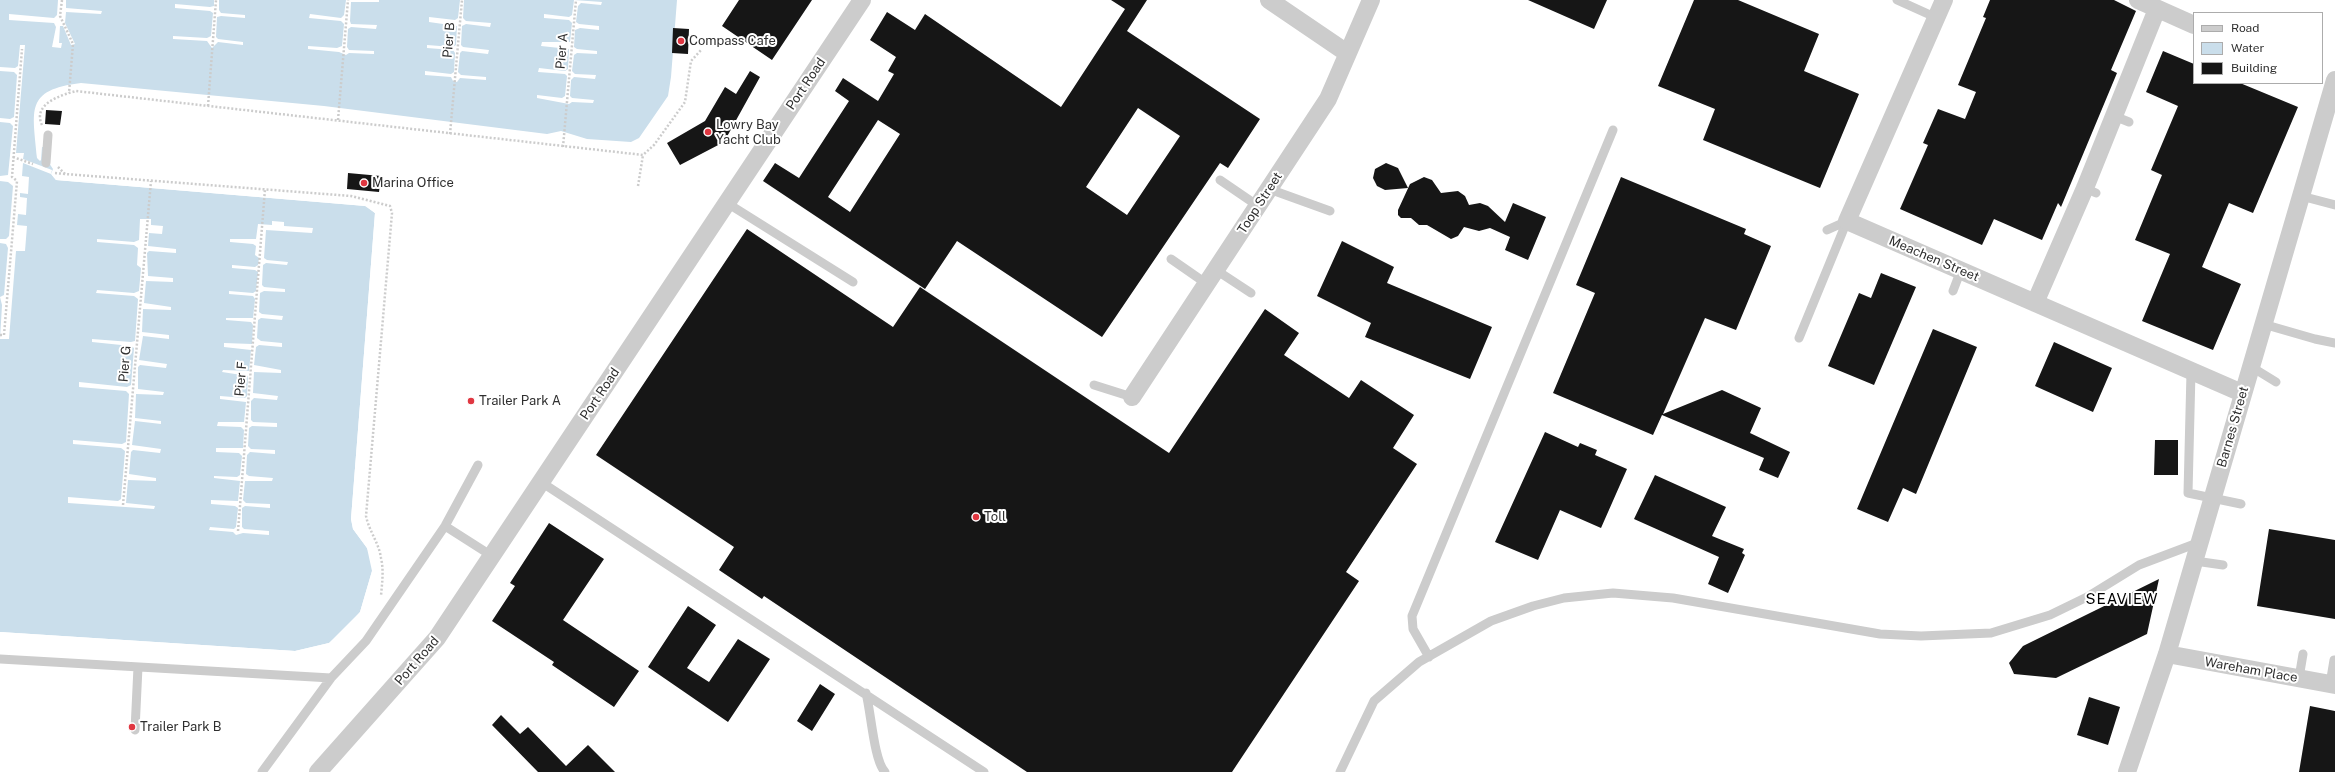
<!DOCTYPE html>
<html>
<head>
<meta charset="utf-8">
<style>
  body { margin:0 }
  #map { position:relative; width:2335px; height:772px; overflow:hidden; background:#fff; font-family:"Public Sans",sans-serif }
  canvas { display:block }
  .legend { position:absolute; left:2193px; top:12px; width:130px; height:72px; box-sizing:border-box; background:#fff; border:1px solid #acacac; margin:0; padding:5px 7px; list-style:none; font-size:12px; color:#2f2f2f }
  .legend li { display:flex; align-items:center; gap:8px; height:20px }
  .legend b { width:20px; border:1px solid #acacac }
</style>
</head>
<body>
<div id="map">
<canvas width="2335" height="772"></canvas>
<ul class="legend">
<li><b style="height:5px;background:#ccc"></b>Road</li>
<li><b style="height:11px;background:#cadeeb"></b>Water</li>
<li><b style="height:11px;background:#161616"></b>Building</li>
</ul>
</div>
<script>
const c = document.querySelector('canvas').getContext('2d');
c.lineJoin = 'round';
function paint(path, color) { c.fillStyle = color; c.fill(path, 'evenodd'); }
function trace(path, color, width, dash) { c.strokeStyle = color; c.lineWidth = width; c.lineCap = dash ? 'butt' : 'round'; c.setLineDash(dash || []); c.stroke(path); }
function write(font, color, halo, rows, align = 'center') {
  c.font = font + ' "Public Sans",sans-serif'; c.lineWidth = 4; c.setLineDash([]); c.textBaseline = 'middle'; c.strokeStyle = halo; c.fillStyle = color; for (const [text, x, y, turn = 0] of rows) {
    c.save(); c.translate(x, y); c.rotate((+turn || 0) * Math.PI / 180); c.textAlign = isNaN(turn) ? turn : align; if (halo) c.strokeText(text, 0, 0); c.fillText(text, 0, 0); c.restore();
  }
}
paint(new Path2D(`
  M0,0H677L671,77L668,96L639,138L631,142L587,139L561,131L547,134L324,106L81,83C24,90 33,110 37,158L40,161L41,160L42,147L50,148L49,163L53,169L51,174L56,180L366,206L375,213L351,519L353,529L367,548L372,560V571L360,612L329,643L295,651L0,632Z`), '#cadeeb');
paint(new Path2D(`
  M58,0H66V8L102,11L101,14L66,12L65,23L75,44L71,45L63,26H60L59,43H62L61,48L52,47L56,27L54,23L9,20V14L54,18L57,15Z
  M214,0H219V10L221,13L245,15V18L221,16L217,17L216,37L218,39L243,42V45L218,42L212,48L207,41L173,39V36L207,38L211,36L213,13L210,11L175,8V4L210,7L214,6Z
  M346,0H379V2H351L350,21L351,24L377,25L376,29L351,27L348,29L347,47L349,50L374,51V54L349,53L346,55L339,52L308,49V46L337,48L342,46L344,24L341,21L309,18L310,14L341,18L344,15Z
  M460,0H464L463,18L466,21L491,23L490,27L466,24L462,26L461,45L463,47L489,50L488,54L462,51L460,53L458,72L461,75L486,77V80L460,78L457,82L453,81L451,77L425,75V71L451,74L454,72L455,53L453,50L427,48V45L453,47L456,45L457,26L429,22V17L455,20L458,18Z
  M574,0L602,2L601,5L581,3L578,6L576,22L579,24L599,26V30L580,28L575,30L574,47L577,49L597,51V54L577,53L574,55L572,71L575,74L596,75L595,79L574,77L571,80L570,96L572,98L594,100L593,103L572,102L569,104L537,98V95L562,98L565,96L567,76L565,74L538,72L539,68L565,71L568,69L569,49L541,46L542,42H570L572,23L569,20L544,18V14L569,17L572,15Z
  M20,45H25L16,153H24L23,159L52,170L51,174L57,178L366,204L377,212L353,519L354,528L369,547L374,560V572L362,614L330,645L295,653L0,634V632L295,651L329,643L346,629L360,612L372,571L367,548L353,529L351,519L375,213L365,206L56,180L51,174L23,163L22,176L29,177L28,194L20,193V197L27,198L26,215L18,214L17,225L27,226L25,251H16L9,339H0L2,305L0,297L4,295L8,248L6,244L0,243V239H6L9,236L13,186L8,182L0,181V176L8,175L13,126L10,123L0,122V118L10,119L14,117L17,75L14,72L0,71V67L15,68L18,66Z
  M140,219H151V225L163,226L162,234L149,233L148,246L176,249V253L149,251L147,253L148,276L173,278V282L146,281L144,303L171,307V310L143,309L142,332L169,335V339L143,336L139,360L167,364L166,368L140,365L138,367V389L164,392L163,395L136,394L135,418L161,421V424L135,421L132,445L161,449L160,453L133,450L131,452L129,474L156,478V481L128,480L126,503L155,506L154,509L68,503V497L118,501L121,499L125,451L121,448L73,444V440L122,444L126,442L129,394L126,391L79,387V382L127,387L131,385L134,348L131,346L92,342V339L131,342L135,341L138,299L134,296L96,293L97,290L134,293L139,291L141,268L137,265L138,248L134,245L97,242V239L134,242L139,240Z
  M272,221L284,222V226L313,228L312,233L266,230L264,258L267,260L288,262L287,265L266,263L263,265L262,285L264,287L285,289V292L264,291L260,293L259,312L262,314L283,316L282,320L261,318L258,320L257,338L261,341L282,343V347L259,345L256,347L254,365L281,370V373L254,372L253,393L278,396L277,400L254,398L251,401V420L253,422L277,423V427L252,426L249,428L248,446L251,449L275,450V454L250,452L247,455L246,474L249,476L273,478L272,481H245L243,500L246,503L270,504V508L245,506L242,508V527L244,529L269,531V535L243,533L236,535L233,532L209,530L210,527L234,529L236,527L238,508L235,506L211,504V500L238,501L240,481L214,478V476L237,477L240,475L242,456L239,453L216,452V448H243L244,430L241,427L217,426L218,422H244L246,402L220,399V396L245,398L247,396L248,376L222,372L223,370L249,371L251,350L224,347V343L252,344L253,325L251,322L226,320V318H253L255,299L253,296L229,294V291L253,293L256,291L258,272L255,270L232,268V265L255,267L258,265L259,258L255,255L256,246L253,244L230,242V239H256L258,224L272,225Z`), '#fff');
paint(new Path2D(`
  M739,0H812L772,60L722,26Z
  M1111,0H1147L1127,31L1260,119L1228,168L1220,163L1102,337L957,241L925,289L763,181L775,163L799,178L849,101L835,91L843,78L878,101L894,74L888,71L896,57L870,40L887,12L915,30L925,14L1061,107L1125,9ZM1138,108L1180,136L1127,215L1086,187ZM878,120L900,134L850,212L828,197Z
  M1528,0H1607L1594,29Z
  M1694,0H1738L1819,34L1804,71L1859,94L1820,188L1703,140L1715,109L1658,86Z
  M1990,0H2114L2136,11L2111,70L2117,73L2061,207L2058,203L2042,240L1994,219L1982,245L1900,209L1928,145L1923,143L1938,109L1965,119L1976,92L1958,85L1986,18L1983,17Z
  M673,28L689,29L688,54L672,53Z
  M2163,51L2194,64V83H2240L2298,107L2253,213L2229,203L2202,267L2241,284L2213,350L2142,321L2170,254L2135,240L2162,175L2151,170L2178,106L2146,92Z
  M750,71L760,77L724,142L680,165L667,143L705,121L725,87L736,94Z
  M46,110L62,111L60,125L45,124Z
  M1386,163L1398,168L1408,188L1385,190L1377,186L1373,178L1375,169Z
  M348,173L381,176L379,192L347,189Z
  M1424,177L1432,180L1441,193L1458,191L1465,196L1469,205L1480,203L1488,206L1505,222L1513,203L1546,217L1528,260L1505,250L1510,237L1490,228L1479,231L1464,227L1458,236L1451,239L1427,225H1419L1411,218H1401L1398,215V210L1410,184Z
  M1621,177L1746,229L1744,234L1771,246L1736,330L1705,318L1663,414L1722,390L1761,408L1750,433L1790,452L1778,478L1759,470L1764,458L1662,415L1653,435L1553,393L1595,293L1576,285Z
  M747,229L893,327L920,287L1169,453L1265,309L1299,333L1284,355L1349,398L1361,380L1414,415L1393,448L1417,464L1346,572L1359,581L1232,772H1027L764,596L762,599L719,570L734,547L596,455Z
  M1342,241L1394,267L1387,283L1492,327L1470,379L1365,337L1371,323L1317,296Z
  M1881,273L1916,287L1874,385L1828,366L1859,293L1871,298Z
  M1933,329L1977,347L1916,494L1903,488L1888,522L1857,509Z
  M2054,342L2112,368L2093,412L2035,386Z
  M1545,432L1578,447L1580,443L1597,450L1595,455L1627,469L1601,528L1560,510L1538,560L1495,542Z
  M2155,440H2178V475H2154Z
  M1655,475L1726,507L1712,536L1744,549L1742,553L1745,555L1728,593L1708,584L1719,557L1634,519Z
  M549,523L604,559L563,620L639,671L614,707L552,665L554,662L492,621L515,586L510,583Z
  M2269,529L2335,540V619L2257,606Z
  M2159,579L2147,634L2056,678L2014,674L2009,663L2023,646Z
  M688,606L716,625L687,668L709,682L738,639L770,659L728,722L648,667Z
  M820,684L835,694L812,731L797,721Z
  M2089,697L2120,707L2108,745L2077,735Z
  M2310,706L2335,711V772H2299Z
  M501,715L520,734L528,727L566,766L588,745L615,772H538L492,725Z`), '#161616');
trace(new Path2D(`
  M62,0L60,16L73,44L69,93
  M208,106L216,0
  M338,120L348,0
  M42,125C32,104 61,95 76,91L643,155L654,145L685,102L691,61L702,49
  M450,134L462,0
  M563,147L576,0
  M13,157L33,164
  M58,167L65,174L351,196L390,206L392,213L366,516C369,531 379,543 381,558C384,571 382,583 381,596
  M55,173L65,174
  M638,186L643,155
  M0,335H4L17,181L12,177L22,49
  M123,505L151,181
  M238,531L265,189`), '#ccc', 2.5, [2, 2]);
trace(new Path2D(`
  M1897,0L1937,18
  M2114,116L2129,122
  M46,163L48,135
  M1220,180L1258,206
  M2085,188L2096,193
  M1269,189L1330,211
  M2301,196L2335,205
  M727,203L853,282
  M1171,259L1207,284
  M1216,270L1251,293
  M1953,291L1961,270
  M2263,324L2315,339L2335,343
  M1799,338L1847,221L1827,230
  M2250,366L2276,382
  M2191,372L2188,493L2241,504
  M1094,385L1132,397
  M541,482L984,772
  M445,526L492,556
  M2195,561L2223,565
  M1429,657L1413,629L1412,616L1613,130
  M0,659L331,678L366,641L445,526L478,465
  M2299,678L2303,654
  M2330,684L2334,660
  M866,693C871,712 874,761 885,772
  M135,730L138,667
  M262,772L331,678
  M1340,772L1374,701L1419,662L1491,621L1533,606L1564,598L1613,593L1673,598L1880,634L1921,636L1991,633L2050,615L2087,597L2139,565L2200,542`), '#ccc', 9);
trace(new Path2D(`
  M1269,0L1347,53
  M1944,0L1847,221L2242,393
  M2138,0L2194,25
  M2035,303L2085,188L2157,9
  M1132,397L1328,99L1371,0
  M2167,654L2335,685
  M318,772L437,638L862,0
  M2127,772L2167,654L2335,80`), '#ccc', 18);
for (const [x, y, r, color] of [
  [681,41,4,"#e03741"],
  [708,132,4,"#e03741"],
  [364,183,4,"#e03741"],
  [471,401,4,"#e03741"],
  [976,517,4,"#e03741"],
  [132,727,4,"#e03741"]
]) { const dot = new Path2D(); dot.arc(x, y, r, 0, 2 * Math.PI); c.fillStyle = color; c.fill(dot); trace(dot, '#fff', 1.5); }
write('13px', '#2f2f2f', '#fff', [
  ["Pier B",449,40,-85],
  ["Pier A",562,51,-85],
  ["Port Road",806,84,-56],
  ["Toop Street",1260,203,-57],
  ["Meachen Street",1934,259,23],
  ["Pier G",125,364,-85],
  ["Pier F",241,379,-85],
  ["Port Road",600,394,-56],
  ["Barnes Street",2233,427,-74],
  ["Port Road",417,661,-49],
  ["Wareham Place",2251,670,10]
]);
write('13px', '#2f2f2f', '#fff', [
  ["Compass Cafe",689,41],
  ["Lowry Bay",716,125],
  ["Yacht Club",716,140],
  ["Marina Office",372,183],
  ["Trailer Park A",479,401],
  ["Toll",984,517],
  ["Trailer Park B",140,727]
], 'left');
c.letterSpacing = '1px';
write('15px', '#000', '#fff', [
  ["SEAVIEW",2122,599]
]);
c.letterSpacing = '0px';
</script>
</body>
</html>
